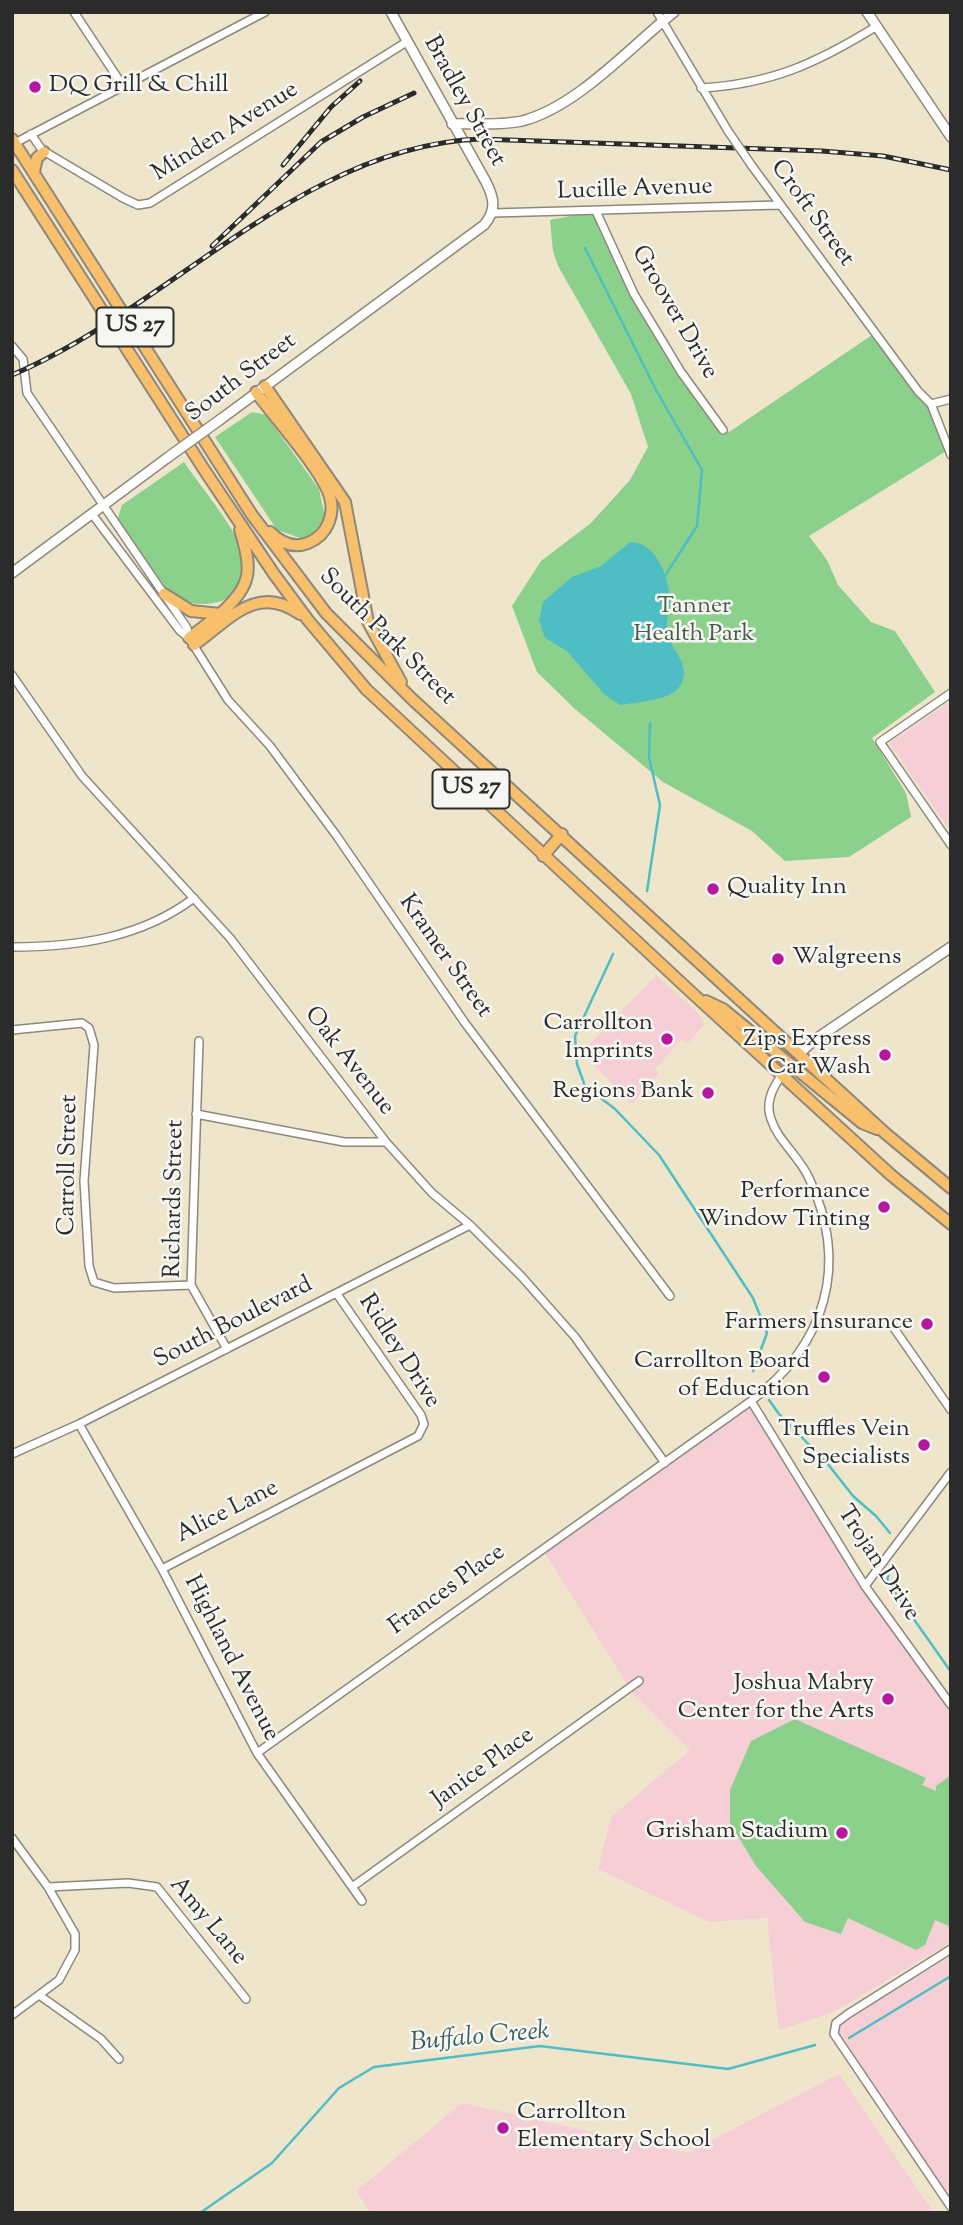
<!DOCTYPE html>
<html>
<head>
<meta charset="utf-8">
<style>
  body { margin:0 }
  #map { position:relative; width:963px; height:2225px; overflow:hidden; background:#efe5cb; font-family:"Sorts Mill Goudy",serif }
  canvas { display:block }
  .frame { position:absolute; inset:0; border:14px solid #2b2b2b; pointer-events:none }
</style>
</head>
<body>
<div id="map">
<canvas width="963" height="2225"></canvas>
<div class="frame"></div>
</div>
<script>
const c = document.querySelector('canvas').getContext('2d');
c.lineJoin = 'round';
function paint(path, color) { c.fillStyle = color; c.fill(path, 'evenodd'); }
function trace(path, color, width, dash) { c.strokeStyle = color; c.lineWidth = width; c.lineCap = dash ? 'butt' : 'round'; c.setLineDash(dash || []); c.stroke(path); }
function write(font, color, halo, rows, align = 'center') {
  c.font = font + ' "Sorts Mill Goudy",serif'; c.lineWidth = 5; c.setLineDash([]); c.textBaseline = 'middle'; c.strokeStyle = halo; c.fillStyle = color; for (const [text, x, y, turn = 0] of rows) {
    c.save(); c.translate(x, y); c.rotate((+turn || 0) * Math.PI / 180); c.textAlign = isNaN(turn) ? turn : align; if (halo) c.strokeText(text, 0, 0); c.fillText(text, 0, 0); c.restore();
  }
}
paint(new Path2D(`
  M951,701V832L889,743Z
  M656,975L701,1016L704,1025L688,1043L682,1039L655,1069L659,1074L632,1104L593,1064L590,1044Z
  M751,1401L865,1586L951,1708V1942L834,2012L779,2030L767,1918L709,1922L598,1869L611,1817L690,1750L633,1694L542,1548Z
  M951,1956V2201L839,2032L841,2024Z
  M839,2074L934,2213H371L356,2191L462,2103L687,2153Z`), '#f6cfd6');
paint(new Path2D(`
  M596,211L664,352L729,432L875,333L931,404L948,450L809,536L827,560L838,585L871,622L895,631L935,692L872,738L906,793L911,817L849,857L785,861L752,831L663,782L575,709L537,672L512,606L541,561L591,523L630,480L648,447L631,394L558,266L553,251L550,220Z
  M252,412L266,415L319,489L325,517L314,532L303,539L277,530L215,437Z
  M184,462C202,489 236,527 244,557C247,570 243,588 232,596C216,607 187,607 171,594C158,584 129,537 117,521L122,505Z
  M795,1719L926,1778L922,1785L936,1791V1786L951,1775V1927L935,1920L925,1945L916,1950L848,1918L841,1934L805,1922L756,1866L730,1823V1790L751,1741Z`), '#8bd18b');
paint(new Path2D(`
  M630,542C658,542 670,581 670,604C669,613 666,623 667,631C668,648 694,664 680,686C671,701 636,702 620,705L604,694L567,651L545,638L539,620L543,602L572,577L601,566Z`), '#4fbec4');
trace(new Path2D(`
  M585,248L656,390L702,470L697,526L663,579
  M647,891L660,805L649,758L650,723
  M613,954L575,1036L577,1064L585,1086L615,1109L659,1155L753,1298L767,1333L753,1371
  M769,1400L779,1414L827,1463L853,1496L876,1516L890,1533
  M889,1572L887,1581L951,1672
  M849,2038L951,1976
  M200,2213L272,2163L339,2088L374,2067L540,2046L728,2069L815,2045`), '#4fbec4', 2.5);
const minor = new Path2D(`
  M74,12L123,86
  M657,12L728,131
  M701,88C772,84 817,63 877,26
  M31,134L42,150L123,198L138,205L150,203L408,41
  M15,143L265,12
  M752,166L918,391L931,404L951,455
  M596,211L634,294L681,372L723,430
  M493,213L779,205
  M12,346L23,359L27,393L187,628L189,638
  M931,404L951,399
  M92,514L180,631L189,638L228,700L270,746L336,835L465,1023L670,1296
  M12,675L82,776L230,938L386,1142L432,1193L470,1225L522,1277L575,1337L665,1463
  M951,693L880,742L951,845
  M12,947C77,947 141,938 194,898
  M12,1030L82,1023L89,1028L94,1045L84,1181L89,1266L94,1282L114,1288L191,1285
  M199,1041L191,1285L227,1349
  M196,1114L344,1142H386
  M891,1324L951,1410
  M751,1401L865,1586L951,1705
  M79,1424L162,1569L257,1753L362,1901
  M12,1454L79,1424L470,1225
  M162,1569L418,1436L424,1424L421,1415L337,1294
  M865,1586L951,1472
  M257,1753L751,1401C826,1344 850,1265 809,1178C799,1156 778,1141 771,1119C765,1103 772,1088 782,1075
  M12,1838L48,1887L75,1934V1950L59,1980L12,2015
  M48,1887L128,1883L157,1887L246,1999
  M352,1887L639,1681
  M951,1949L848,2014L836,2023L834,2034L951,2207
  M39,1995L101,2039L119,2059`);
const tertiary = new Path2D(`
  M867,12L951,137
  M452,124C476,123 499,126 522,121C577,107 630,47 674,12
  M221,419L484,225C497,210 494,198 486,182L391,12
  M12,573L167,458
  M800,1053L813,1041L951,947`);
const primary = new Path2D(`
  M12,139L252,515L326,613L412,699L885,1133L951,1188
  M12,170L205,471L274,574L308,620L366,689L691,992L891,1175L951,1224
  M34,172L37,158L44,152
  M265,386L345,502L368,622L401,682
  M256,392C274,417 320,468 329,494C336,513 328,535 308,543C293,549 280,542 270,532
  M164,594L191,611L220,614C252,586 253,570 240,530
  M189,638L220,614
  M194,645C230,619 257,583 300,614
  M543,856L562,834
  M706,1001L723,1009L862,1123L877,1129`);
trace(minor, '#8d887b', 10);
trace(tertiary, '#8d887b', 12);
trace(primary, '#8d887b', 14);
trace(minor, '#fff', 7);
trace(tertiary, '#fff', 9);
trace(primary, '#f8bf6c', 10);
const rail = new Path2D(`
  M283,165L331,107L360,81
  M212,246L321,142L363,117L414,93
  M12,375C170,308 302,146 480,139L822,151L883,156L951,170`);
trace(rail, '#2b2b2b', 5);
trace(rail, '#f6f6f2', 2.5, [8]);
const minorBridge = new Path2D(`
  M728,131L752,166`);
const tertiaryBridge = new Path2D(`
  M167,458L221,419`);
trace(minorBridge, '#8d887b', 10, []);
trace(tertiaryBridge, '#8d887b', 12, []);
trace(minorBridge, '#fff', 7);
trace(tertiaryBridge, '#fff', 9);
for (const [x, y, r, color] of [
  [35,87,7,"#b5179e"],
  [713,889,7,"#b5179e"],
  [778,959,7,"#b5179e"],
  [667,1039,7,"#b5179e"],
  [885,1055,7,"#b5179e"],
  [708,1093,7,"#b5179e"],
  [884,1207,7,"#b5179e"],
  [927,1324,7,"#b5179e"],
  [824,1377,7,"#b5179e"],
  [924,1445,7,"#b5179e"],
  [888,1699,7,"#b5179e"],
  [842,1833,7,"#b5179e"],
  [503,2128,7,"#b5179e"]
]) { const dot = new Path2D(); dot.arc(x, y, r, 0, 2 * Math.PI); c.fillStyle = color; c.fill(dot); trace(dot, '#f6f6f2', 2.5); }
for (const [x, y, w] of [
  [135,327,77],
  [471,789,77]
]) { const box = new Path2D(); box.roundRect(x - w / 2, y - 19.5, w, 39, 5); c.fillStyle = '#f6f6f2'; c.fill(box); trace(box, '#2b2b2b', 2); }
write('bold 23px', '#2b2b2b', null, [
  ["US 27",135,327],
  ["US 27",471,789]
]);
write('24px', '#2b2b2b', '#f6f6f2', [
  ["DQ Grill & Chill",49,87,"left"],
  ["Quality Inn",727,889,"left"],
  ["Walgreens",792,959,"left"],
  ["Carrollton",653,1025],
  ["Imprints",653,1053],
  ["Zips Express",871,1041],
  ["Car Wash",871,1069],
  ["Regions Bank",694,1093],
  ["Performance",870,1193],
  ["Window Tinting",870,1221],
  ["Farmers Insurance",913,1324],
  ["Carrollton Board",810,1363],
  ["of Education",810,1391],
  ["Truffles Vein",910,1431],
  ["Specialists",910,1459],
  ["Joshua Mabry",874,1685],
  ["Center for the Arts",874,1713],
  ["Grisham Stadium",828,1833],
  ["Carrollton",517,2114,"left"],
  ["Elementary School",517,2142,"left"]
], 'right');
write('24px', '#2b2b2b', '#f6f6f2', [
  ["Bradley Street",463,102,61],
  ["Minden Avenue",226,133,-32],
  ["Lucille Avenue",635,191,-2],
  ["Croft Street",811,214,54],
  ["Groover Drive",673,313,60],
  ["South Street",242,379,-37],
  ["South Park Street",386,638,45],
  ["Kramer Street",444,957,55],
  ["Oak Avenue",348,1062,52],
  ["Carroll Street",70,1165,-89],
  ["Richards Street",176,1199,-89],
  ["South Boulevard",234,1324,-27],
  ["Ridley Drive",398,1352,57],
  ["Alice Lane",228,1513,-27],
  ["Trojan Drive",877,1564,57],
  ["Frances Place",448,1591,-36],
  ["Highland Avenue",230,1659,63],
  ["Janice Place",484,1769,-36],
  ["Amy Lane",207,1922,50]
]);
write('24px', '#485d48', '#f6f6f2', [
  ["Tanner",694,608],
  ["Health Park",694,636]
]);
write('italic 26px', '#385e61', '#f6f6f2', [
  ["Buffalo Creek",480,2039,-5]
]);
</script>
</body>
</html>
